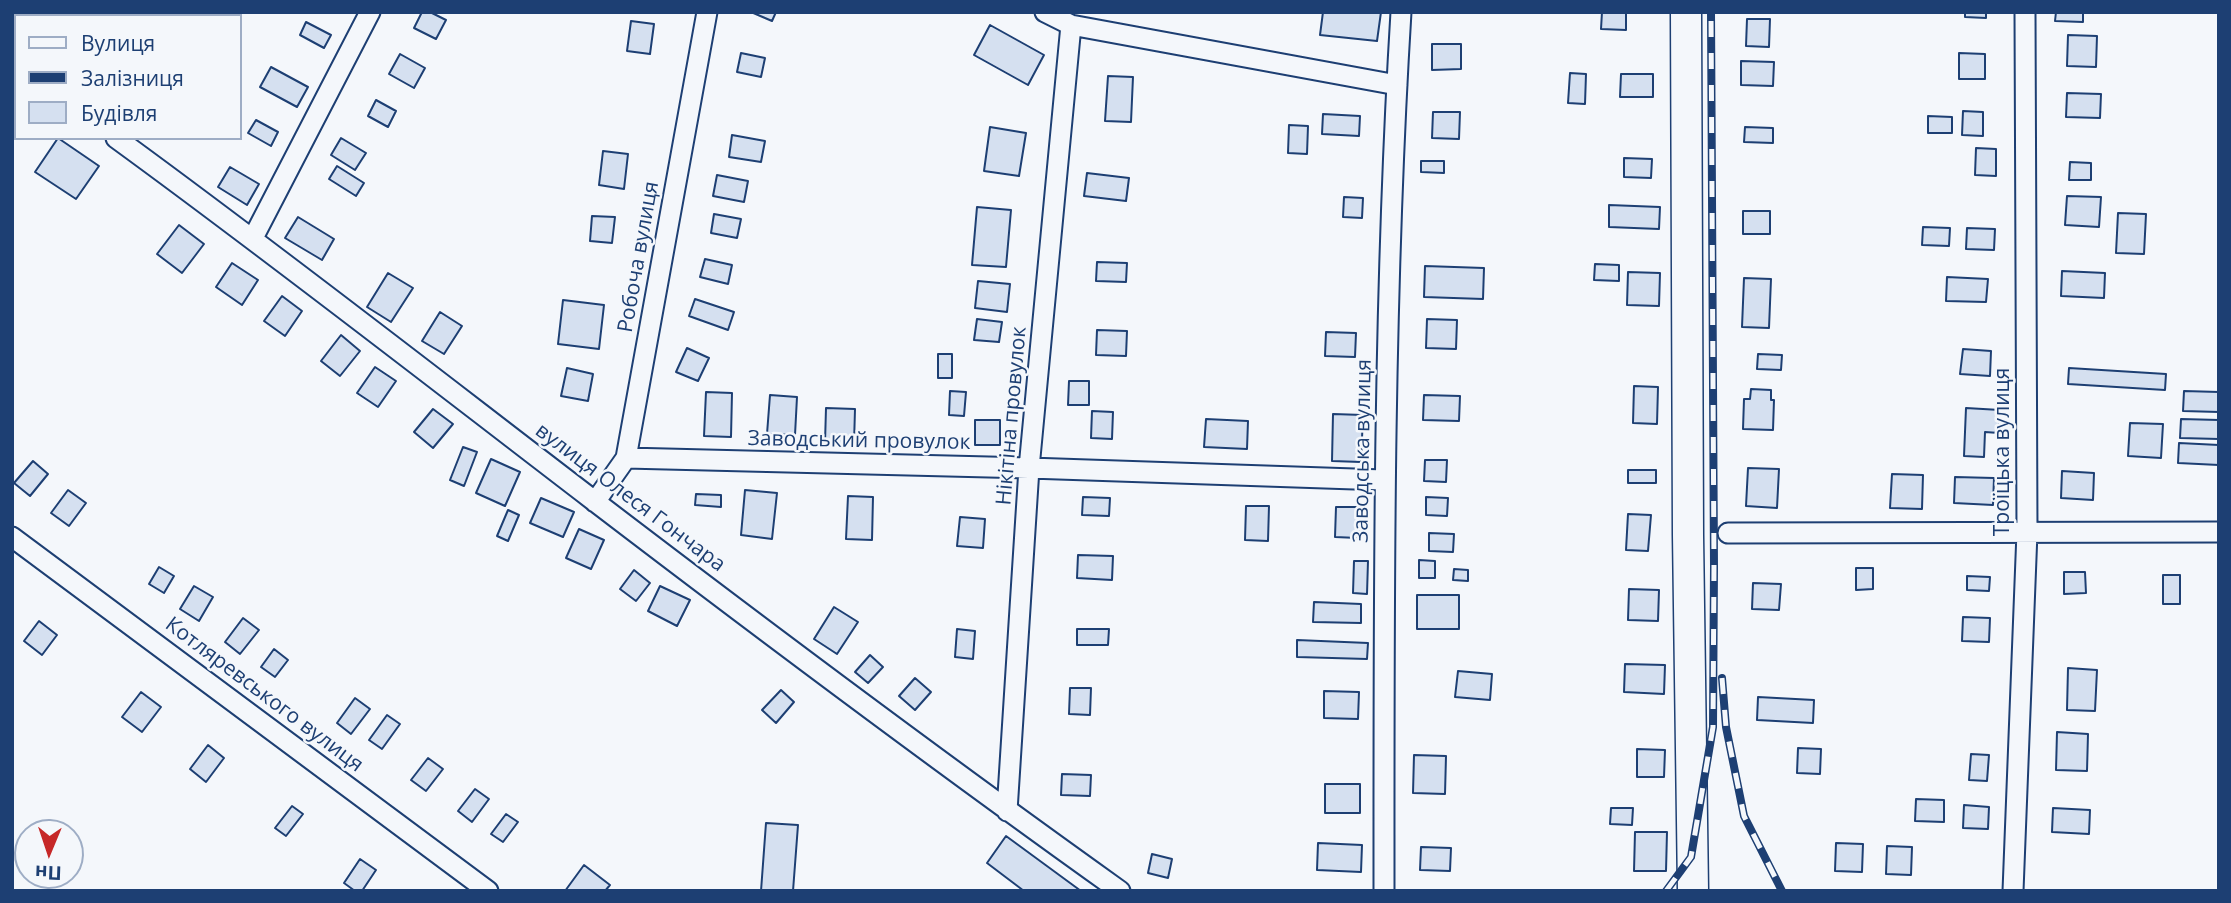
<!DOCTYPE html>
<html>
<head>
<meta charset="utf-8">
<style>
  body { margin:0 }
  #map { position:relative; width:2231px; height:903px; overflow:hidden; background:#f4f7fb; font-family:"Open Sans",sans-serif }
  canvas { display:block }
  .frame { position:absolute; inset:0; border:14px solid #1d3f73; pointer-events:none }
  .legend { position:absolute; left:14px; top:14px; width:228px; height:126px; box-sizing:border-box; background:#f4f7fb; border:2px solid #9eadc5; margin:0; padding:9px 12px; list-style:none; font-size:21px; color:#1d3f73 }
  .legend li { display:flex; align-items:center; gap:14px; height:35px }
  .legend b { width:35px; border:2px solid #9eadc5 }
  .north { position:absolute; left:14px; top:819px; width:70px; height:70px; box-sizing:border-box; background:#f4f7fb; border:2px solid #9eadc5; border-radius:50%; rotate:182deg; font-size:19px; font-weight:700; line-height:28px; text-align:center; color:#1d3f73 }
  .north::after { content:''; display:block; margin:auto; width:24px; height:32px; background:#c62828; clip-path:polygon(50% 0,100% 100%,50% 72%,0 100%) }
</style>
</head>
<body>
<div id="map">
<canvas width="2231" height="903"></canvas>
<div class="frame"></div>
<ul class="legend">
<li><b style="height:9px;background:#f4f7fb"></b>Вулиця</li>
<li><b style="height:9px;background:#1d3f73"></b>Залізниця</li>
<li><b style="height:19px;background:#d5e0f0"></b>Будівля</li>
</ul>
<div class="north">Пн</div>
</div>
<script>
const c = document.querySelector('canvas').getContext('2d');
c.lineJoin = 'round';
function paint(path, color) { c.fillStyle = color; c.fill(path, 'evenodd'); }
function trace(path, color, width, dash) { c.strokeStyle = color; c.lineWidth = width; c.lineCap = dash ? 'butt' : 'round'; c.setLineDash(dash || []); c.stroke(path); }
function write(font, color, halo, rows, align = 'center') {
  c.font = font + ' "Open Sans",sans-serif'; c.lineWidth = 5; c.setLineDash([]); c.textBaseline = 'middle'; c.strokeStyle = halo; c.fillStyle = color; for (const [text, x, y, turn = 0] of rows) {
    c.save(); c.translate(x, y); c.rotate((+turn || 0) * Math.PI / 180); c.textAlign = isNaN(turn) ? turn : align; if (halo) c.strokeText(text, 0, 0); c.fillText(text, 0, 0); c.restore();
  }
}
const building = new Path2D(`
  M422,12H430L446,20L436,39L414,28Z
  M751,12H776L772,21Z
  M1323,12H1381L1377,41L1320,35Z
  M1602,12L1626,13V30L1601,29Z
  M1965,12H1986V18L1965,17Z
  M2056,12H2083V22L2055,21Z
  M1747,19H1770L1769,47L1746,46Z
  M631,21L654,24L650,54L627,51Z
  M306,22L331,35L324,48L300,35Z
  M990,25L1044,55L1028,85L974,55Z
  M2068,35L2097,36L2096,67L2067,66Z
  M1432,44H1461V69L1432,70Z
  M741,53L765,58L761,77L737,72Z
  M1959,53L1985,54V79H1959Z
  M400,54L425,68L414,88L389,74Z
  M1741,61L1774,62L1773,86L1741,85Z
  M271,67L308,87L297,107L260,87Z
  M1570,73L1586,74L1585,104L1568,103Z
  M1621,74H1653V97H1620Z
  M1108,76L1133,77L1131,122L1105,121Z
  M2067,93L2101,94L2100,118L2066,117Z
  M376,100L396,111L388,127L368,116Z
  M1963,111L1983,112V136L1962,135Z
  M1433,112H1460L1459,139L1432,138Z
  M1323,114L1360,116L1359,136L1322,134Z
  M1928,116L1952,117V133H1928Z
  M256,120L278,132L271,146L248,133Z
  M1289,125L1308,126L1307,154L1288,153Z
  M990,127L1026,133L1019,176L984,171Z
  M1745,127L1773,128V143L1744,142Z
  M732,135L765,141L761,162L729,157Z
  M58,138L99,166L76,199L35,172Z
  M341,138L366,153L355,170L331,155Z
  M1976,148L1996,149V176L1975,175Z
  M603,151L628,154L624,189L599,185Z
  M1624,158L1652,159L1651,178L1624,177Z
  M1421,161H1444V173L1421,172Z
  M2070,162L2091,163V180H2069Z
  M337,166L364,183L356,196L329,179Z
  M230,167L259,184L247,205L218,187Z
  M1087,173L1129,178L1126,201L1084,196Z
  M717,175L748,181L744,202L713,196Z
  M2067,196L2101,197L2099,227L2065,225Z
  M1344,197L1363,198L1362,218L1343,217Z
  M1609,205L1660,207L1659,229L1609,227Z
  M977,207L1011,210L1006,267L972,265Z
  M1743,211H1770V234H1743Z
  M2118,213L2146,214L2144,254L2116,253Z
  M714,214L741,219L737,238L711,233Z
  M592,216L615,217L612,243L590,241Z
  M298,217L334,239L322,260L285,238Z
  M179,225L204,244L182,273L157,254Z
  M1923,227L1950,228L1949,246L1922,245Z
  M1967,228L1995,229L1994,250L1966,249Z
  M705,259L732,265L728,284L700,277Z
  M1097,262L1127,263L1126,282L1096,281Z
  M232,263L258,280L242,305L216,287Z
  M1595,264L1619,265V281L1594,280Z
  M1425,266L1484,268L1483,299L1424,297Z
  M2062,271L2105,273L2104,298L2061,296Z
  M1628,272L1660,273L1659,306L1627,305Z
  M388,273L413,288L391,322L367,307Z
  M1947,277L1988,279L1986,302L1946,301Z
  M1744,278L1771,279L1769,328L1742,327Z
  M978,281L1010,284L1007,312L975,308Z
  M282,296L302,311L285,336L264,321Z
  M695,299L734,312L728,330L689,316Z
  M563,300L604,305L599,349L558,344Z
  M440,312L462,326L444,354L422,341Z
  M977,319L1002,322L999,342L974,340Z
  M1427,319L1457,320L1456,349L1426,348Z
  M1097,330L1127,331L1126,356L1096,355Z
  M1326,332L1356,333L1355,357L1325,356Z
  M341,335L360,351L340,376L321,361Z
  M687,348L709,358L698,381L676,372Z
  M1963,349L1991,351L1990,376L1960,374Z
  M938,354H952V378H938Z
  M1758,354L1782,355L1781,370L1757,369Z
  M375,367L396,381L378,407L357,393Z
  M567,368L593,374L588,401L561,396Z
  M2069,368L2166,374L2165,390L2068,384Z
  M1069,381H1089V405H1068Z
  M1634,386L1658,387L1657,424L1633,423Z
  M1751,389L1771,390V400H1774L1773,430L1743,429L1744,399H1750Z
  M950,391L966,392L964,416L949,415Z
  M2184,391L2219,392V412L2183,411Z
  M706,392L732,393L731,437L704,436Z
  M770,395L797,397L795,435L767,434Z
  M1424,395L1460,396L1459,421L1423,420Z
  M826,408L855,409L854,444L825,443Z
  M1966,408L2000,410L1999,433L1985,432L1984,457L1964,456Z
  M433,409L453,424L433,448L414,432Z
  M1092,411L1113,412L1112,439L1091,438Z
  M1333,414L1363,415L1361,462L1332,461Z
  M1206,419L1248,421L1247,449L1204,447Z
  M2181,419L2219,420V439L2180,438Z
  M975,420H1000V445H975Z
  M2130,423L2163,424L2161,458L2128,456Z
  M2179,443L2219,445V465L2178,463Z
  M463,447L477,452L464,486L450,480Z
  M491,459L520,472L505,506L476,493Z
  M1425,460H1447L1446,482L1424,481Z
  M33,461L48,474L30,496L14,483Z
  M1748,468L1779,469L1777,508L1746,506Z
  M1628,470H1656V483H1628Z
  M2062,471L2094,473L2093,500L2061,498Z
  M1892,474L1923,475L1922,509L1890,508Z
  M1955,477L1994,478L1993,505L1954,503Z
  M68,490L86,503L69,526L51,513Z
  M745,490L777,493L772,539L741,535Z
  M696,494L721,495V507L695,505Z
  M848,496L873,497L872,540L846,539Z
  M1083,497L1110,498L1109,516L1082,515Z
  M1426,497L1448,498L1447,516L1426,515Z
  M541,498L574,512L563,537L530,523Z
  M1246,506H1269L1268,541L1245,540Z
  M1336,507H1359L1358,538L1335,537Z
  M508,510L519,515L508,541L497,536Z
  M1628,514L1651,515L1648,551L1626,550Z
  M960,517L985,519L983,548L957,546Z
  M579,529L604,540L591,569L566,558Z
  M1429,533L1454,534L1453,552L1429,551Z
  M1078,555L1113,556L1112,580L1077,578Z
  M1419,560L1435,561V578H1419Z
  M1354,561H1368L1367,594L1353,593Z
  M159,567L174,576L164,593L149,584Z
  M1856,568H1873V589L1856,590Z
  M1454,569L1468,570V581L1453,580Z
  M634,570L650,583L636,601L620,589Z
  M2064,572H2085L2086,593L2064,594Z
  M2163,575H2180V604H2163Z
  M1967,576L1990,577L1989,591L1967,590Z
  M1753,583L1781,584L1779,610L1752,609Z
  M194,586L213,597L199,621L180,609Z
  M660,586L690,600L677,626L648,611Z
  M1629,589L1659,590L1658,621L1628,620Z
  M1417,595H1459V629H1417Z
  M1314,602L1361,604V623L1313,622Z
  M834,607L858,622L837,654L814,639Z
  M1963,617L1990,618L1989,642L1962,641Z
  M243,618L259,630L240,654L225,642Z
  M39,621L57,635L42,655L24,641Z
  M957,629L975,631L973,659L955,657Z
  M1077,629H1109L1108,645H1077Z
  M1297,640L1368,643L1367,659L1297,657Z
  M274,649L288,660L275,677L261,667Z
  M870,655L883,667L868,683L855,672Z
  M1625,664L1665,665L1664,694L1624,692Z
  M2068,668L2097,670L2095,711L2067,710Z
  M1458,671L1492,674L1490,700L1455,697Z
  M915,678L931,692L915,710L899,696Z
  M1070,688H1091L1090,715L1069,714Z
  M781,690L794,702L776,723L762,710Z
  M1324,691L1359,692L1358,719L1324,718Z
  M141,692L161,707L142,732L122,717Z
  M1758,697L1814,700L1813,723L1757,720Z
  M355,698L370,709L351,734L337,723Z
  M387,715L400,724L382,749L369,740Z
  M2057,732L2088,734L2087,771L2056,770Z
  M208,745L224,758L206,782L190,769Z
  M1798,748L1821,749L1820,774L1797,773Z
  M1637,749L1665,750L1664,777H1637Z
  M1971,754L1989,755L1987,781L1969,780Z
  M1414,755L1446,756L1445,794L1413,793Z
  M428,758L443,769L426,791L411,780Z
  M1062,774L1091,775L1090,796L1061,795Z
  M1325,784H1360V813H1325Z
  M475,789L489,799L472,822L458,811Z
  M1916,799L1944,800V822L1915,821Z
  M1964,805L1989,807L1988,829L1963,828Z
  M292,806L303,814L286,836L275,828Z
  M1611,808H1633L1632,825L1610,824Z
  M2053,808L2090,810L2089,834L2052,832Z
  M506,814L518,822L503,842L491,834Z
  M766,823L798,825L793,891H761Z
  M1635,832H1667L1666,871H1634Z
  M1006,836L1081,891H1024L987,863Z
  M1318,843L1362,845L1361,872L1317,870Z
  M1836,843L1863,844L1862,872L1835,871Z
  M1887,846L1912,847L1911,875L1886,874Z
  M1421,847L1451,848L1450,871L1420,870Z
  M1152,854L1172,859L1168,878L1148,873Z
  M360,859L376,870L362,891H355L344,883Z
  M584,865L610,885L605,891H565Z`);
paint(building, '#d5e0f0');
trace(building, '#1d3f73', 2);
const minor = new Path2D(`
  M1045,12L1071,25L1397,85
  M12,63L16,65
  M116,138C278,256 435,379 593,500C767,633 942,764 1120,891
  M253,238L370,12
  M626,458L1029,468L1384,480
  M595,502L626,458L707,12
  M1728,533L2219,532
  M12,537L488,891
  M1007,811L1029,468L1071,25
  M1384,891C1384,598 1383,305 1401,12
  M2013,891L2027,532L2025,12`);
const primary = new Path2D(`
  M1686,12L1688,535L1693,891`);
trace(minor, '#1d3f73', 23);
trace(primary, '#1d3f73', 33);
trace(minor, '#f4f7fb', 19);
trace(primary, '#f4f7fb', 30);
const rail = new Path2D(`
  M1722,678L1726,727L1744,816L1782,891
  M1666,891L1691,857L1713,727L1714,566L1711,12`);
trace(rail, '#1d3f73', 8);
trace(rail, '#f4f7fb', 5, [16]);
write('21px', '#1d3f73', '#f4f7fb', [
  ["Робоча вулиця",639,257,-80],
  ["Нікітіна провулок",1012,416,-85],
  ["Заводський провулок",859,441,1],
  ["Заводська вулиця",1363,451,-89],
  ["Троїцька вулиця",2003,452,-90],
  ["вулиця Олеся Гончара",630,498,37],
  ["Котляревського вулиця",264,695,37]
]);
</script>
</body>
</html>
